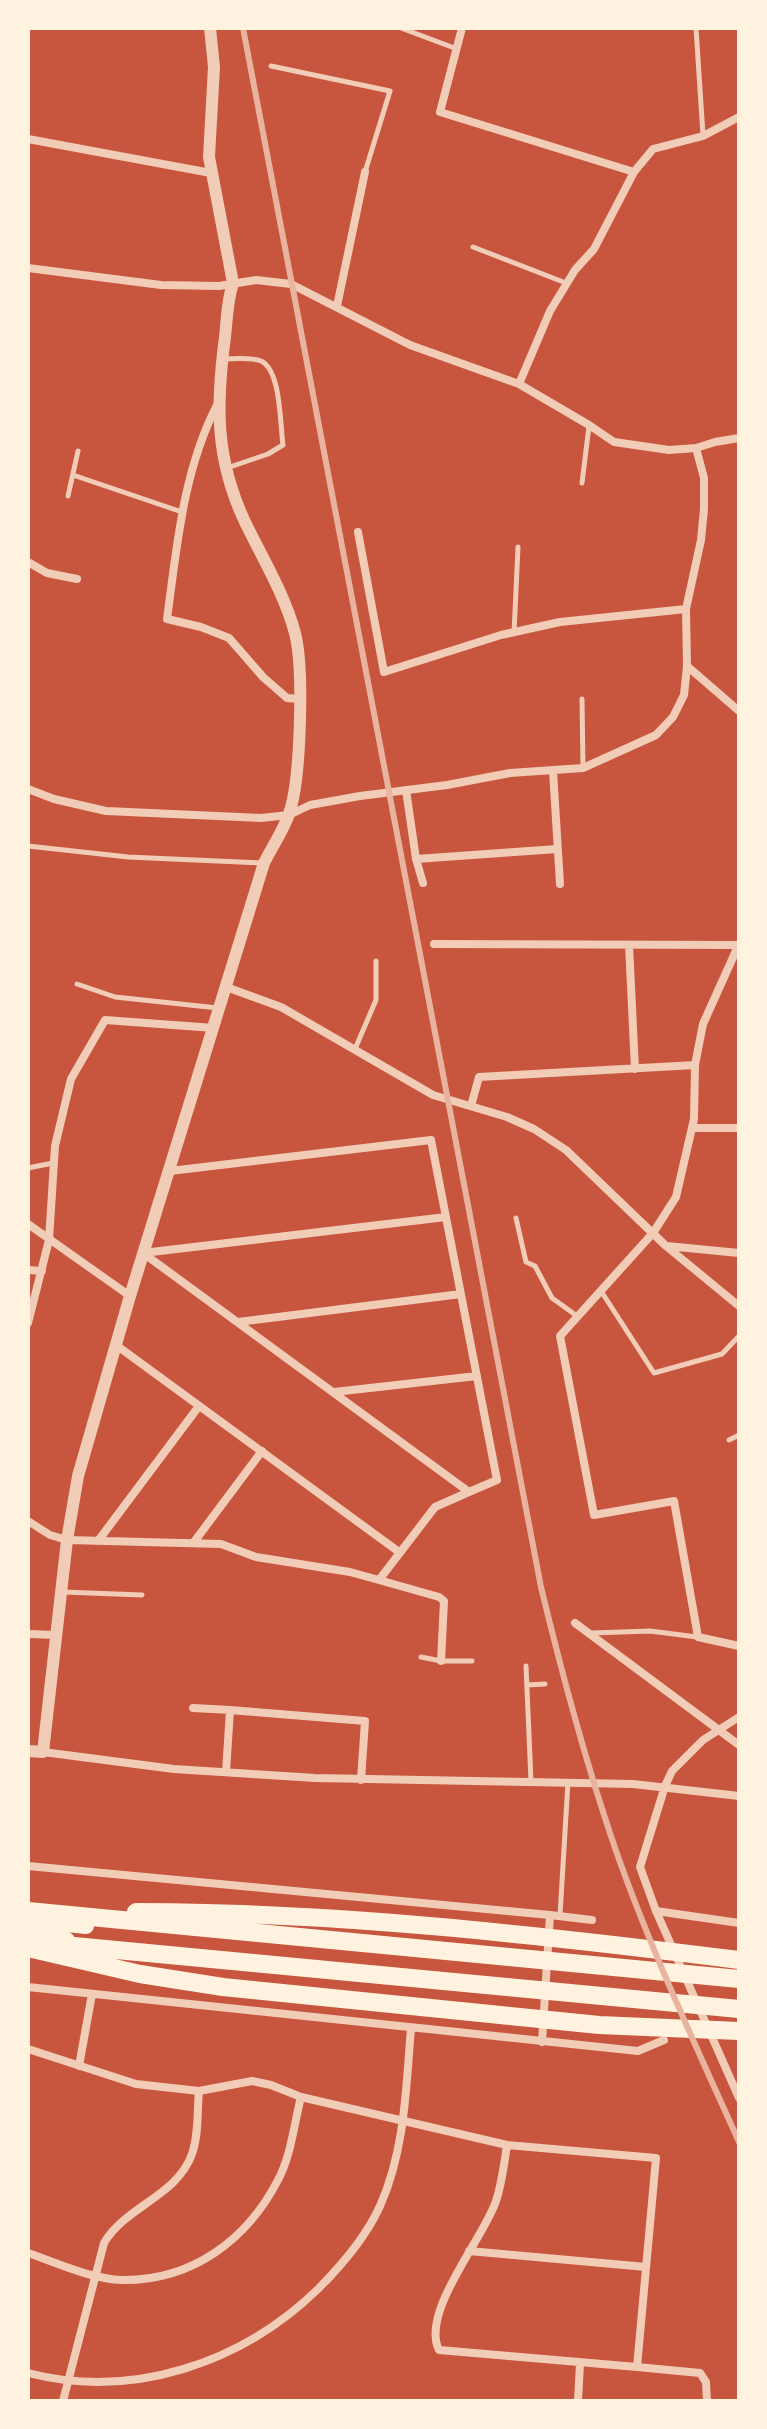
<!DOCTYPE html>
<html>
<head>
<meta charset="utf-8">
<style>
  body { margin:0 }
  #map { position:relative; width:767px; height:2429px; overflow:hidden; background:#c8553d; font-family:Jost,sans-serif }
  canvas { display:block }
  .frame { position:absolute; inset:0; border:30px solid #fff3e0; pointer-events:none }
</style>
</head>
<body>
<div id="map">
<canvas width="767" height="2429"></canvas>
<div class="frame"></div>
</div>
<script>
const c = document.querySelector('canvas').getContext('2d');
c.lineJoin = 'round';
function trace(path, color, width, dash) { c.strokeStyle = color; c.lineWidth = width; c.lineCap = dash ? 'butt' : 'round'; c.setLineDash(dash || []); c.stroke(path); }
trace(new Path2D(`
  M401,28L457,49
  M696,28L703,135
  M271,66L390,91L365,172
  M473,247L566,283
  M223,359C234,359 251,357 261,361C281,370 280,424 283,445L268,454L227,468
  M73,475L182,512
  M582,483L589,426
  M68,496L78,451
  M514,633L518,547
  M582,699L583,768
  M28,846L128,857L262,863
  M77,984L115,997L218,1008
  M355,1049L376,1000V961
  M28,1168L53,1163
  M516,1218L526,1262L535,1266L552,1298L577,1316
  M601,1291L654,1373L722,1354L739,1336
  M729,1440L739,1435
  M63,1592L142,1595
  M592,1633L650,1631L697,1637
  M421,1657L441,1661H472
  M526,1666L531,1781
  M527,1685L545,1684
  M560,1915L568,1782`), '#f1ccb7', 5);
trace(new Path2D(`
  M462,28L440,112L634,172L653,149L703,136L739,117
  M28,139L211,173
  M28,268L161,285L219,286L256,280L291,284L410,345L519,384L589,425L614,442L669,450L696,448L715,442L739,438
  M337,306L365,172
  M519,384L550,311L575,270L594,249L634,172
  M217,405C183,471 177,546 167,619L201,627L229,638L263,677L287,698L300,699
  M358,532L384,672L501,635L560,622L686,609
  M28,562L47,573L77,579
  M687,666L739,711
  M553,771L560,884
  M28,789L54,799L106,811L261,818L289,815L310,805L360,796L447,785L510,773L583,768L656,735L673,717L684,695L687,666L686,609L701,540L704,509V478L696,448
  M406,790L416,859L423,883
  M416,859L557,849
  M434,944L739,945
  M739,944L703,1024L695,1065L694,1119L676,1197L653,1233L560,1336L594,1515L674,1501L698,1637L739,1646
  M629,945L635,1069
  M226,987L281,1007L433,1095L507,1117L534,1129L566,1150L666,1246L739,1306
  M471,1106L479,1077L695,1065
  M692,1128H739
  M170,1171L431,1140L497,1480L469,1492L143,1253L446,1217
  M28,1224L130,1296
  M667,1246L739,1253
  M28,1270L42,1271
  M238,1322L461,1294
  M28,1323L49,1240L55,1146L71,1079L105,1020L214,1028
  M116,1345L399,1552
  M334,1392L477,1376
  M28,1521L50,1535L67,1540L221,1544L256,1557L350,1572L379,1580L435,1507L469,1492
  M98,1541L199,1406
  M194,1542L262,1451
  M379,1580L439,1597L444,1601L441,1661
  M575,1623L739,1745
  M28,1634L57,1635
  M193,1708L230,1710
  M739,1717L703,1740L672,1771L665,1786L640,1867L656,1911L739,2098
  M43,1752L174,1769L315,1778L633,1784L739,1796
  M226,1772L230,1710L365,1721L361,1780
  M28,1866L550,1915L542,2042
  M656,1911L739,1923
  M550,1915L592,1920
  M28,1987L638,2051L664,2040
  M28,2049L136,2084L199,2091L252,2081L271,2085L301,2097L507,2145L656,2158L637,2367L700,2373L706,2382L707,2401
  M79,2066L92,1994
  M507,2145C504,2164 502,2183 496,2201C484,2238 420,2312 439,2350L637,2367
  M469,2251L646,2267
  M28,2253C57,2263 91,2279 122,2280C192,2281 247,2240 278,2180C291,2156 294,2124 301,2097
  M28,2373C133,2400 242,2363 318,2289C342,2265 366,2237 380,2206C405,2150 406,2088 411,2028
  M63,2401L104,2243C126,2206 177,2196 192,2154C199,2134 197,2111 199,2091
  M578,2401L580,2363`), '#f1ccb7', 8);
trace(new Path2D(`
  M28,1751L43,1752L67,1540L78,1476L130,1296L264,863C272,847 283,831 289,814C301,780 304,668 295,633C284,593 263,559 245,522C215,458 216,405 225,337C227,319 227,301 233,283L209,157L214,67L210,28`), '#f1ccb7', 12);
trace(new Path2D(`
  M28,1920L86,1926
  M28,1936L67,1940`), '#fff3e0', 16);
trace(new Path2D(`
  M28,1911L739,1979
  M136,1912C337,1912 539,1935 739,1960
  M53,1944L739,2009
  M28,1948L140,1974L223,1987L599,2025L739,2031`), '#fff3e0', 18);
trace(new Path2D(`
  M243,28L541,1587C562,1674 585,1760 614,1845C649,1946 695,2044 739,2142`), '#e9b49f', 6);
</script>
</body>
</html>
